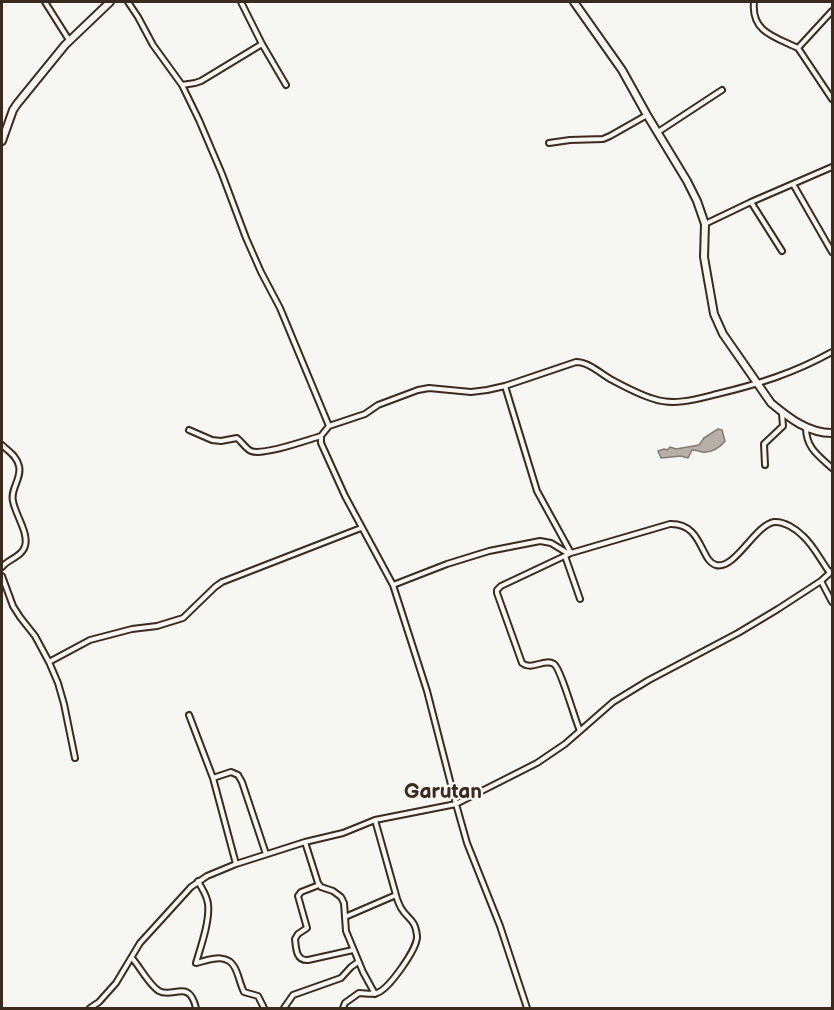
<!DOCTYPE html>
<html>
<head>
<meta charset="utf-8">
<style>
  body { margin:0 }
  #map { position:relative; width:834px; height:1010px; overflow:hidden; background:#f6f6f2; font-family:"Balsamiq Sans",sans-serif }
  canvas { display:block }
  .frame { position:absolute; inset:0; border:3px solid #3b2a1e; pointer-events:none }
</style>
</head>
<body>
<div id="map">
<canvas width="834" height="1010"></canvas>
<div class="frame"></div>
</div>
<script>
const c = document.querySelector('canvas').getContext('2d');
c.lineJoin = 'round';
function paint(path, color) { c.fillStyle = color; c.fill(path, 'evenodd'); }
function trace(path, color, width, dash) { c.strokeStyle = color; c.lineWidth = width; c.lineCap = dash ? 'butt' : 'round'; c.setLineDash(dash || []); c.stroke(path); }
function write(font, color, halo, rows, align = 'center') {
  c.font = font + ' "Balsamiq Sans",sans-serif'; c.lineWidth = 4.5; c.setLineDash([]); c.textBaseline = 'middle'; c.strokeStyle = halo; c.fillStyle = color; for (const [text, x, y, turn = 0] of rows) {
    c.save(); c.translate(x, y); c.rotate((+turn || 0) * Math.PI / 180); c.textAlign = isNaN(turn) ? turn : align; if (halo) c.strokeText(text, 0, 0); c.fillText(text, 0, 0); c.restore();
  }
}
const water = new Path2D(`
  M718,429L722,430L725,441C720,448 711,453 702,452C699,451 696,450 692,450L688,458L681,456L661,458L658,451L664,449L667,450L670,447L676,449L699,445L704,438Z`);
paint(water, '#b6b0a9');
trace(water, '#857a71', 1.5);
trace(new Path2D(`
  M6,1008H11`), '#857a71', 1.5);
const street = new Path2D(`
  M45,2L69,40
  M128,2L138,17L153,45L182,85L199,120L222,174L246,238L261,272L280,308L329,426
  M754,2C751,32 775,37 798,48L832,11
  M262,44L286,85
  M798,48L832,99
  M182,85L195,83L201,81L262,44L241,2
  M658,132L722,90
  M549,143L570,140L603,139L610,136L647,115
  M793,184L832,252
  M751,202L782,251
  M705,224L751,202L832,167
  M505,386L537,491L571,553
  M806,428C806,448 819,456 832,468
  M189,430L212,440L221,441L237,438C242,442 246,449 251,451C263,456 307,440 321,436
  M2,445C8,451 17,456 19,466C22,479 10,489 13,501C15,514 29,533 25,546C22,557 8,559 2,567
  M765,465L764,444L783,426L782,414
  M565,556L580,599
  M2,576L13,606L20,617L35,636L49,662L58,683L64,704L75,758
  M821,581L832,602
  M393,585L447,564L489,551L540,541L551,543L569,554
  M49,662L90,640L132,629L157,626L183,618L215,587L222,582L361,528
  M189,715L213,778L236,864
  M580,731C575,720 561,669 554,664C544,658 532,671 522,663L497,593V590L501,586L571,553L670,524C703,523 700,561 716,565C735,570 755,525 774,522C784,521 796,529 803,536C814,546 821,561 830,573
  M213,778L231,772L238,775L242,782L266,854
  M305,842L318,883L321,887L333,891L341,897L344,903L346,931L363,972L375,994
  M198,881C202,889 207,895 208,904C210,921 201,946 196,963C209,960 227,952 235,968C239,976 240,984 244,992L258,996L264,1008
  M319,885L301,892L298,896L307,928L298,934L295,939C296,948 296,961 308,960L353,950
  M345,917L396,895L375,820
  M132,958C140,967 149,985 159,991C173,999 189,978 196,1008
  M90,1008L99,1002L116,983L140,943L151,931L191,887L207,876L236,864L305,842L343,833L375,820L456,804L427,691L393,585L345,496L321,443V436L329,426L365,414L378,405L418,390L429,388L471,392L487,390L505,386L576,362C589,362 601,374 612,380C625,387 640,395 654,399C674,406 697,399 717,394C759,384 794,373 832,352
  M284,1008L293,995L341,978L351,967L358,962
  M343,1008L345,1003L359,993C365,993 372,995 377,993C389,989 418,948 417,936C415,918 408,920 401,908C399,904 397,900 396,895
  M527,1008L500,926L467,843L456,804L537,763L565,744L613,702L649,680L738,633L778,609L821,581L832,571`);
const secondary = new Path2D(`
  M574,2L622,70L647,115L687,181L697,201L705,224L704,257L714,314L723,334L771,403C789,418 808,433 832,433
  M2,141L13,110L17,104L65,45L110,2`);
trace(street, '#3b2a1e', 8);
trace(secondary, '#3b2a1e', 10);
trace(street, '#f6f6f2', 4);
trace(secondary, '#f6f6f2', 6);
write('bold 21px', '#3b2a1e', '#f6f6f2', [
  ["Garutan",443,793]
]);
</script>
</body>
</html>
